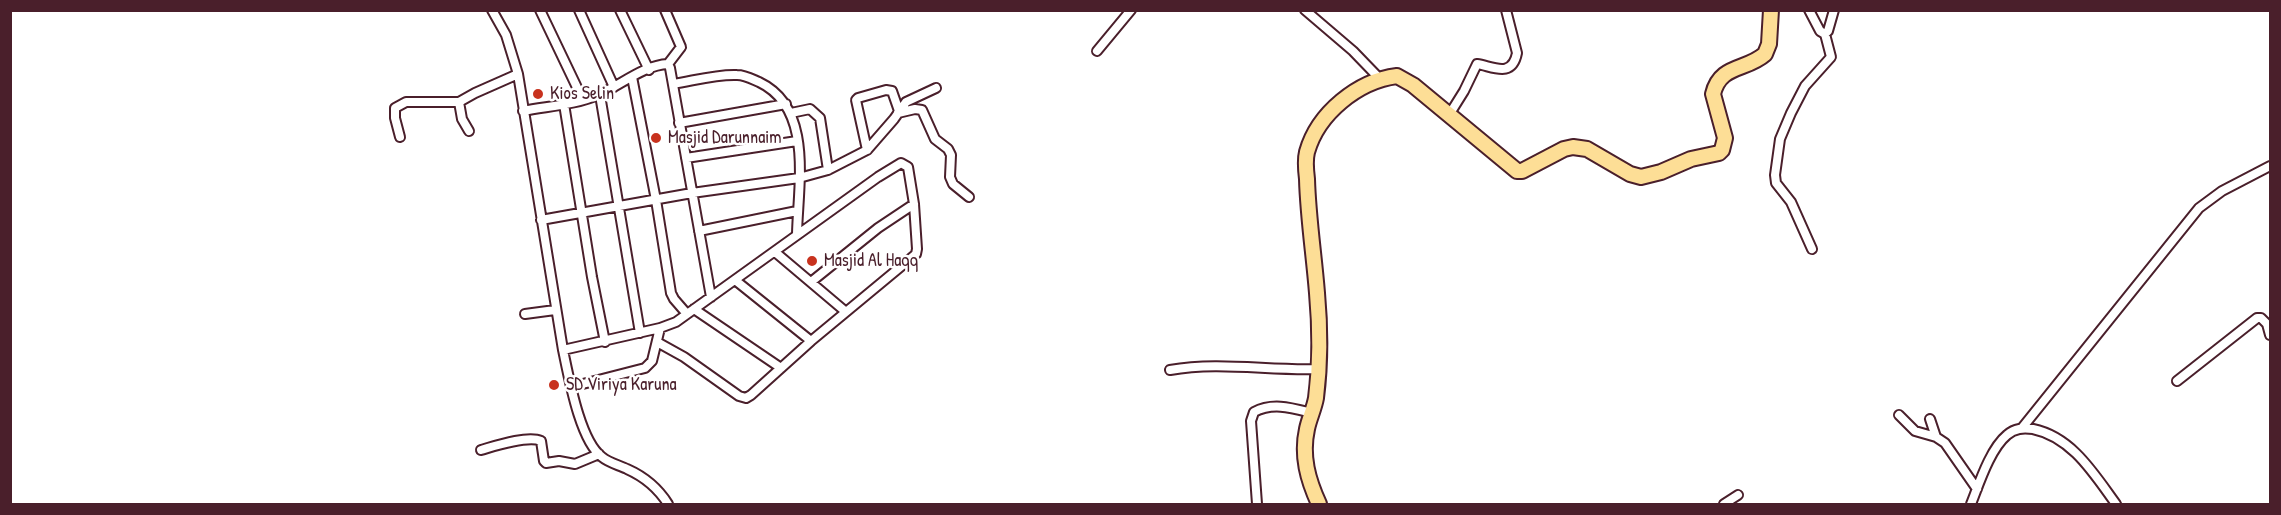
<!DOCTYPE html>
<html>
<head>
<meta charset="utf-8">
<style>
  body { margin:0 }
  #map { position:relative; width:2281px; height:515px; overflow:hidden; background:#fff; font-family:"Patrick Hand",sans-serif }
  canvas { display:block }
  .frame { position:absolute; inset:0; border:12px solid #4a1f2b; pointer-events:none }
</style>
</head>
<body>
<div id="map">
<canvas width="2281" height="515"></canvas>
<div class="frame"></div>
</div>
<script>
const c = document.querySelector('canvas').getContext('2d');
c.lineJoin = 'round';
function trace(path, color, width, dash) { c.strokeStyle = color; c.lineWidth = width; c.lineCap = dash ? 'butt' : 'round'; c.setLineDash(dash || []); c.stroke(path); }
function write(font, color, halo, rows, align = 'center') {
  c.font = font + ' "Patrick Hand",sans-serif'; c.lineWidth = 5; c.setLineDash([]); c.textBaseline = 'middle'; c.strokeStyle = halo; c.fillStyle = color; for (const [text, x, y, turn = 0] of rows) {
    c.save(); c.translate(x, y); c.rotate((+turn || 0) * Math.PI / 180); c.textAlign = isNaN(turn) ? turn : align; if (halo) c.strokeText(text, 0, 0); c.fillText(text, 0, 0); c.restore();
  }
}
const street = new Path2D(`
  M492,10L506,35L518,74L563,350C569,378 580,441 602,457C609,463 619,465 627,469C645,477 658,488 668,504
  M540,10L583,100
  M579,10L614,87
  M620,10L649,70
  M665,10L681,47L668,64
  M1305,10L1353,51L1381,80
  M1809,10L1820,31L1825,34L1828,31L1834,10
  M1097,51L1131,10
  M632,77L656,200L671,293L674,299L687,314
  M673,84C693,81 716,74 737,75C745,75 752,79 759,82C814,108 798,185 797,234
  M600,95L640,333
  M564,104L592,277L605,342
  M523,111C548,106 576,105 600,94C621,85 644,65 668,64L670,68L711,297
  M791,113L810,109L820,118L828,170
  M898,113L915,109L922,110L935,139L948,149L951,155L950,177L953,184L969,197
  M1449,115L1464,91L1477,64C1492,66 1512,79 1517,53L1506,10
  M679,123L786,104
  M469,131L462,119L459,102L475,93L518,74
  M400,137L395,118V108L406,102H459
  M867,150L856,100L858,98L886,90L892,91L899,111
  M686,158L797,141
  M541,220L692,193L799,178L828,170L867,150L894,119L906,102L936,88
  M699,231L797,211
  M1812,249L1791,202L1776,183L1775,175L1780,139L1791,113L1805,86L1831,57L1825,34
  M775,252L846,312
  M735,280L811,341
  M811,282L878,228L914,204
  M694,309L781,368
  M525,314L555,310
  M563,350L660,328L676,322L878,177L901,163L908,167L914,204L917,249L916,254L811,341L751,395L746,398L739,396L684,357L657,342
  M1170,370C1219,361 1269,371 1319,369
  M2177,381L2257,318H2261L2267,324L2270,335
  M571,387L645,368L652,361L660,328
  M1899,415L1915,431L1936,437L1945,443L1977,489
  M1930,419L1936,437
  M2022,428L2199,208L2222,191L2270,166
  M481,450C495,446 528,435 541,441L544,461L546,463L559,461L575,464L599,454
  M1257,504L1251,421L1254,412C1273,402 1292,408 1312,413
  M1724,504L1738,495
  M1971,504C1979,484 1990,449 2007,435C2015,428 2023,428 2033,429C2072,437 2094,474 2116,504`);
const highway = new Path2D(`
  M1319,504C1308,480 1301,456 1307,429C1309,419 1314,409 1316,398C1320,366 1320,326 1317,293C1314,255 1308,217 1307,179C1306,171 1305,160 1307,152C1318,113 1358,81 1397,76L1413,85L1517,171H1522L1564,149L1573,147L1587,149L1630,174L1641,177L1661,172L1691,159L1719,153L1722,150L1725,138L1713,94C1720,64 1746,71 1765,54L1769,44L1771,10`);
trace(street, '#4a1f2b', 12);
trace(highway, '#4a1f2b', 18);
trace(street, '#fff', 8);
trace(highway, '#fdde96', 14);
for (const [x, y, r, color] of [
  [538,94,6,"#c8321e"],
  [656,138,6,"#c8321e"],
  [812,261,6,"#c8321e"],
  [554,385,6,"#c8321e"]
]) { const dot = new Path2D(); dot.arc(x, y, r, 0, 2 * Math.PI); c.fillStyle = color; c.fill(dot); trace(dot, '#fff', 2); }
write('18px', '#4a1f2b', '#fff', [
  ["Kios Selin",550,94],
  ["Masjid Darunnaim",668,138],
  ["Masjid Al Haqq",824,261],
  ["SD Viriya Karuna",566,385]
], 'left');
</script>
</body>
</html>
